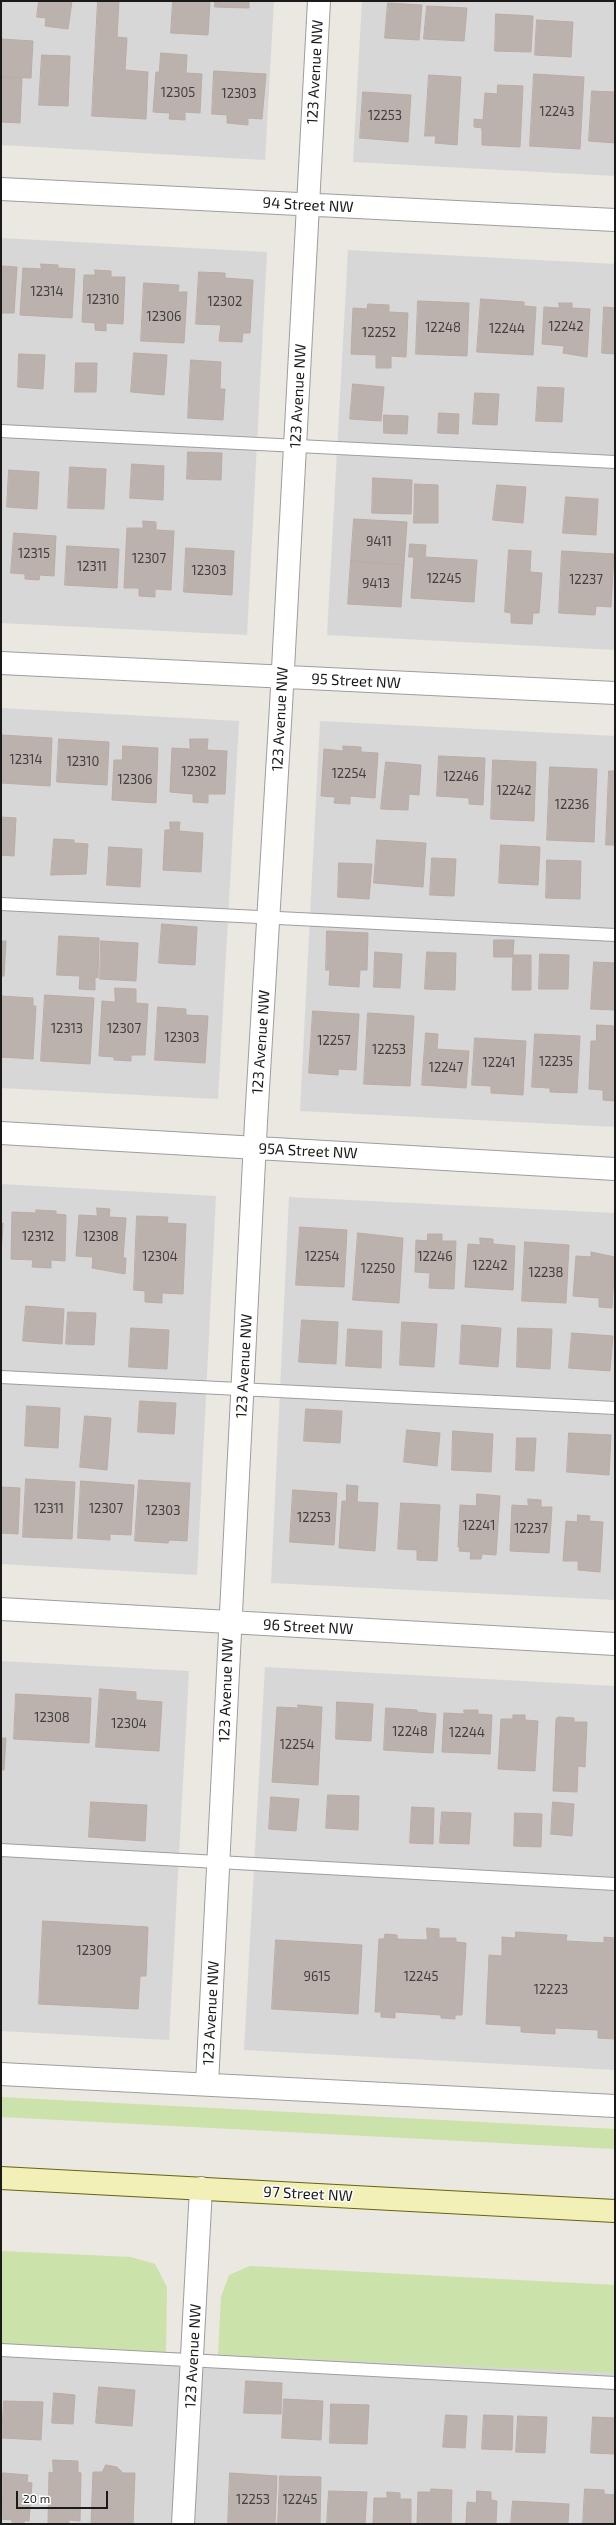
<!DOCTYPE html>
<html>
<head>
<meta charset="utf-8">
<style>
  body { margin:0 }
  #map { position:relative; width:616px; height:2525px; overflow:hidden; background:#ebe7e1; font-family:"Exo 2",sans-serif }
  canvas { display:block }
  .frame { position:absolute; inset:0; border:2px solid #1a1a1a; pointer-events:none }
  .scale { position:absolute; left:16px; top:2491px; width:92px; height:18px; box-sizing:border-box; border:2px solid #1a1a1a; border-top:0; padding-left:5px; font-size:12px; line-height:14px; white-space:nowrap; color:#1a1a1a; -webkit-text-stroke:3px #fff; paint-order:stroke }
</style>
</head>
<body>
<div id="map">
<canvas width="616" height="2525"></canvas>
<div class="frame"></div>
<div class="scale">20 m</div>
</div>
<script>
const c = document.querySelector('canvas').getContext('2d');
c.lineJoin = 'round';
function paint(path, color) { c.fillStyle = color; c.fill(path, 'evenodd'); }
function trace(path, color, width, dash) { c.strokeStyle = color; c.lineWidth = width; c.lineCap = dash ? 'butt' : 'round'; c.setLineDash(dash || []); c.stroke(path); }
function write(font, color, halo, rows, align = 'center') {
  c.font = font + ' "Exo 2",sans-serif'; c.lineWidth = 3; c.setLineDash([]); c.textBaseline = 'middle'; c.strokeStyle = halo; c.fillStyle = color; for (const [text, x, y, turn = 0] of rows) {
    c.save(); c.translate(x, y); c.rotate((+turn || 0) * Math.PI / 180); c.textAlign = isNaN(turn) ? turn : align; if (halo) c.strokeText(text, 0, 0); c.fillText(text, 0, 0); c.restore();
  }
}
paint(new Path2D(`
  M1,1H274L265,160L1,145Z
  M362,1H615V176L353,162Z
  M1,238L267,252L247,635L1,623Z
  M348,250L615,264V650L327,635Z
  M1,708L239,721L218,1099L1,1088Z
  M320,721L615,736V1127L300,1111Z
  M1,1184L216,1196L197,1575L1,1564Z
  M289,1197L615,1213V1600L271,1583Z
  M1,1661L189,1671L169,2040L1,2031Z
  M265,1667L615,1686V2070L244,2050Z
  M1,2344L615,2373V2524H1Z`), '#d8d7d8');
paint(new Path2D(`
  M1,2097L615,2129V2149L1,2117Z
  M1,2251L131,2257L155,2264L167,2287L166,2352L1,2344Z
  M250,2266L615,2285V2373L218,2355L221,2297L229,2275Z`), '#cbe2aa');
const building = new Path2D(`
  M39,1H72L68,29L45,26L46,18L37,17Z
  M98,1H119L117,37L127,38L125,70L148,72L146,119L92,116Z
  M173,1H210L208,35L171,33Z
  M215,1H249V8L215,7Z
  M388,3L422,5L419,40L385,38Z
  M427,6L467,8L464,41L424,39Z
  M496,14L533,16L531,52L495,51Z
  M537,20L573,22L571,57L535,55Z
  M1,39L33,41L31,78L1,77Z
  M161,53L187,55L186,73L202,74L200,113L185,112V120L169,119L170,113L153,112L156,72H159Z
  M42,55L70,56L68,106L39,105Z
  M214,71L266,74L262,119L248,118V125L227,123V115L212,114Z
  M534,74L584,77L580,149L530,146Z
  M429,75L461,77L457,145L435,143L436,136H425Z
  M1,77L22,78L20,123L1,122Z
  M498,85L523,86L520,147L482,145V128L474,127V119L483,120L485,93L497,94Z
  M592,91L615,92V143L589,141Z
  M363,92L411,95L408,142L360,138Z
  M41,264L58,265V268L75,269L72,318L20,315L23,268L41,269Z
  M1,266L17,267L14,313H1Z
  M95,270L111,271V277H125L123,324L106,323V331L95,330V323L82,322L84,275H95Z
  M199,272L225,273V278L253,280L250,333H243L242,342L219,341L221,325L196,324Z
  M144,283L179,285L178,292H187L184,343L141,341Z
  M481,299L524,302V306L536,307L533,355L477,352Z
  M418,301L469,303L467,356L416,354Z
  M559,303H572V308L590,309L587,357L563,353L564,346L542,344L544,307L559,308Z
  M368,304L389,305V312L408,313L406,357L391,356V368H376V355L351,354L353,308L367,309Z
  M604,307L615,308V354L602,353Z
  M134,353L167,355L164,395L131,392Z
  M19,354L45,355L43,389L18,387Z
  M191,360L221,362L220,389H225L223,420L188,418Z
  M76,363H97L96,392H75Z
  M353,384L384,387L381,421L350,419Z
  M538,387L564,388L562,422L536,421Z
  M475,393L499,394L497,425L473,424Z
  M439,413L459,414L458,434L438,433Z
  M384,415L408,416L407,434L384,433Z
  M188,452L222,453L221,480L187,479Z
  M132,464L164,466L163,500L130,498Z
  M70,467L106,469L104,509L68,508Z
  M9,470L39,472L37,509L7,507Z
  M373,478L412,480L411,514L372,513Z
  M415,484L438,485V523H414Z
  M497,485L526,487L523,523L493,520Z
  M566,497L598,499L596,535L563,533Z
  M354,519L407,522L404,565L351,561Z
  M143,521L156,522V530L174,531L171,590L155,589V597L139,596V588H124L127,528H143Z
  M14,533L56,536L54,576L40,575L39,580L25,579V574L11,573Z
  M410,544L426,545L425,557L477,560L474,602L411,598L414,557H409Z
  M67,546L119,549L117,588L65,585Z
  M186,548L234,551L232,595L184,592Z
  M509,550L531,551L530,572L542,573L539,613H533L532,624L511,623V613L505,612Z
  M562,551L614,554L611,607L596,606L595,615L559,613Z
  M351,561L404,565L401,607L348,604Z
  M1,735L52,738L50,786L1,783Z
  M59,739L109,742L107,785L57,782Z
  M190,739H208L207,750L227,751L225,794H208V803L193,802V794L170,792L172,748L190,749Z
  M123,746L158,748L156,803L112,800L114,760H122Z
  M343,746L361,747V752L378,753L375,798L350,796V804L334,803L335,797L321,796L324,749L343,751Z
  M439,756L485,758L483,805L469,804V798L437,796Z
  M493,760L536,762L534,821L491,819Z
  M386,762L421,765L419,795L409,794L408,810L381,809Z
  M550,767L597,769L594,842L547,840Z
  M609,771H615V845H606Z
  M1,817L16,818L14,856L1,855Z
  M170,822H180L179,831L203,833L201,872L163,870L165,830H170Z
  M54,839L74,840V843L88,844L86,874L51,875Z
  M377,840L426,843L423,887L374,883Z
  M501,845L540,847L538,885L499,883Z
  M109,847L142,849L140,887L107,885Z
  M432,858L456,859L454,896L430,895Z
  M547,860L581,861L580,899L546,898Z
  M339,863L372,864L369,899L338,897Z
  M162,924L197,927L195,965L159,963Z
  M327,931L368,933L367,970H360L359,987L329,985L330,970H326Z
  M59,936L99,938L98,978L95,977V990L79,989L80,976L57,975Z
  M494,940H514L513,955H531V990H512L513,957H494Z
  M1,941H6L4,976H1Z
  M101,941L138,943L136,981L100,979Z
  M375,952L402,954L400,988L374,987Z
  M427,952L456,953L455,990L425,989Z
  M540,954L569,955L568,989H539Z
  M594,962L615,963V1010L591,1009Z
  M115,988L136,989V1003L148,1004L145,1055H131V1061L114,1060V1057L99,1056L102,1001L115,1002Z
  M45,995L94,998L90,1064L41,1061Z
  M1,996L33,998V1006H36L33,1059L1,1057Z
  M158,1007L186,1009V1015L208,1016L205,1063L155,1060Z
  M313,1011L359,1014L356,1070L338,1069V1075L309,1073Z
  M368,1013L414,1016L410,1086L364,1084Z
  M597,1025L615,1026V1101L603,1100V1090L589,1089L591,1041H596Z
  M426,1033L438,1034L437,1049L469,1051L466,1088L422,1085Z
  M535,1034L580,1036L577,1093L550,1092V1088L532,1087Z
  M475,1038L526,1041L523,1095L491,1093V1086L472,1085Z
  M97,1208L110,1209L109,1217L126,1218L123,1258H126L125,1274L92,1268L93,1257L76,1256L79,1215L97,1216Z
  M36,1210L56,1211V1214L66,1215L65,1261L51,1260V1268L32,1267L33,1260L11,1259L12,1212L36,1213Z
  M137,1216L168,1217L167,1223L186,1224L183,1294L162,1293V1303L145,1302V1291L134,1290Z
  M1,1223H3L1,1257Z
  M300,1227L347,1230L344,1287L296,1285Z
  M358,1233L403,1238L399,1303L353,1300Z
  M428,1234H442V1241H456L454,1289L429,1288L430,1273L415,1272L416,1240L427,1241Z
  M480,1238L493,1239V1244L515,1246L513,1290L465,1287L468,1244L480,1245Z
  M525,1242L569,1245L566,1303L522,1301Z
  M591,1252L615,1257L612,1308L599,1307V1298L573,1296L576,1256L591,1257Z
  M26,1306L64,1309L62,1344L23,1341Z
  M68,1312L96,1313L94,1345L66,1344Z
  M302,1320L338,1322L336,1364L299,1362Z
  M402,1322L437,1324L434,1367L400,1365Z
  M462,1325L501,1328L498,1367L460,1364Z
  M131,1328L169,1330L167,1369L129,1367Z
  M518,1328L552,1329L550,1369L517,1367Z
  M348,1329L382,1331L381,1368L346,1366Z
  M572,1333L613,1336L610,1371L569,1368Z
  M140,1401L176,1403L174,1434L138,1432Z
  M27,1406L60,1408L58,1448L25,1446Z
  M306,1409L342,1411L340,1443L304,1441Z
  M85,1416L111,1418L107,1470L80,1467Z
  M407,1430L440,1433L437,1466L404,1462Z
  M453,1431L493,1434L491,1472L452,1470Z
  M569,1433L611,1435L609,1475L567,1472Z
  M517,1438H536L534,1471L516,1470Z
  M26,1479L75,1482L72,1539L23,1537Z
  M139,1480L190,1483L187,1541L169,1540L168,1543L135,1541Z
  M81,1481L134,1485L131,1535L110,1534V1540L78,1538Z
  M347,1485L358,1486L357,1502L378,1503L375,1551L339,1548L342,1501H346Z
  M1,1487L20,1488L18,1534L1,1533Z
  M293,1490L337,1493L334,1545L290,1542Z
  M477,1494L500,1496L496,1555L482,1554L481,1559H470L471,1552L459,1551L460,1547H458L460,1505L476,1506Z
  M528,1499L541,1500V1507H552L549,1553L510,1551L512,1505L528,1506Z
  M401,1503L440,1505L437,1561L417,1560V1550L398,1549Z
  M578,1515L590,1516L589,1521L603,1522L600,1572L578,1570V1561H563L566,1521L577,1522Z
  M100,1689L136,1692V1700L162,1702L159,1751L96,1747Z
  M16,1694L91,1698L89,1743L14,1739Z
  M337,1702L373,1704L371,1741L336,1739Z
  M298,1705L322,1707L318,1785L272,1782L277,1707L298,1708Z
  M386,1708L417,1710V1712L436,1714L433,1753L384,1750Z
  M464,1710H478V1714L492,1715L490,1754L442,1752L444,1713L464,1714Z
  M513,1715H525V1720L538,1721L535,1771L498,1769L501,1719H513Z
  M559,1717L574,1718V1722H587L585,1767L578,1766L577,1792L553,1791L556,1719Z
  M1,1738H6L4,1770H1Z
  M328,1795L359,1796L358,1830L326,1828Z
  M271,1797L299,1799L296,1831L269,1829Z
  M91,1802L147,1805L145,1841L89,1837Z
  M553,1802L574,1804L572,1836L551,1834Z
  M412,1807L434,1808L433,1844L410,1843Z
  M442,1812L471,1813L469,1844L440,1843Z
  M515,1813L542,1814L541,1847L514,1846Z
  M43,1921L148,1927L146,1976H140L138,2009L39,2004Z
  M427,1928L439,1929V1938H456V1942L466,1943L462,2015H455V2019L441,2018V2015L395,2012V2018L381,2017V2012H375L379,1939H384L385,1934L397,1935V1939L427,1940Z
  M516,1932L567,1935L566,1941L604,1943V1937L615,1938V2039L598,2038V2030L555,2028V2034L521,2032V2026L486,2024L489,1955L502,1956V1937L515,1938Z
  M276,1940L362,1945L358,2014L272,2009Z
  M246,2381L282,2383L281,2414L244,2413Z
  M99,2387L135,2390L132,2426L96,2423Z
  M54,2393L75,2395L73,2424L52,2423Z
  M284,2399L323,2401L321,2440L282,2438Z
  M4,2401L43,2402L41,2440L2,2438Z
  M331,2404L369,2405L367,2444L330,2443Z
  M446,2415L467,2416L465,2448L443,2447Z
  M484,2415L513,2416L512,2450L482,2449Z
  M518,2416L547,2417L545,2453L516,2452Z
  M593,2417L615,2418V2454L591,2453Z
  M53,2460L78,2461V2472L81,2473L80,2521L69,2520V2524H48L49,2472L53,2473Z
  M106,2465L117,2467L123,2473H135L133,2524H91L93,2472H102Z
  M3,2473L28,2475L27,2482L32,2483L29,2521H24V2524H12V2520L1,2519Z
  M230,2473L277,2476L275,2524H228Z
  M280,2476L321,2477L320,2524H278Z
  M431,2489L452,2490L451,2524H417L418,2492H431Z
  M585,2489L604,2490V2494L615,2495L614,2524H583Z
  M329,2491L367,2492L365,2524H327Z
  M477,2491L491,2492V2500L497,2501L496,2524H466L467,2502L476,2503Z
  M387,2492L400,2493V2499H411V2524H373L374,2498H387Z
  M513,2501L569,2504L568,2524H511Z`);
paint(building, '#bbb2ae');
trace(building, '#bbaca5', 1);
const lane = new Path2D(`
  M1,431L615,462
  M1,904L615,935
  M1,1377L615,1408
  M1,1850L615,1884
  M1,2350L615,2383`);
const street = new Path2D(`
  M1,189L615,220
  M1,663L615,693
  M1,1133L615,1169
  M1,1609L615,1644
  M1,2074L615,2106
  M207,2084L256,1122L281,706L319,1
  M183,2524L201,2188`);
const secondary = new Path2D(`
  M1,2178L615,2211`);
trace(lane, '#9e9e9e', 14);
trace(street, '#9e9e9e', 24);
trace(secondary, '#65650e', 24);
trace(lane, '#fff', 12);
trace(street, '#fff', 22);
trace(secondary, '#f2efb7', 22);
write('13px', '#42403f', null, [
  ["12305",178,93],
  ["12303",239,94],
  ["12243",557,112],
  ["12253",385,116],
  ["12314",47,292],
  ["12310",103,300],
  ["12302",225,302],
  ["12306",164,317],
  ["12242",566,327],
  ["12248",443,328],
  ["12244",507,329],
  ["12252",379,333],
  ["9411",379,542],
  ["12315",34,554],
  ["12307",149,559],
  ["12311",92,567],
  ["12303",209,571],
  ["12245",444,579],
  ["12237",586,580],
  ["9413",376,584],
  ["12314",26,760],
  ["12310",83,762],
  ["12302",199,772],
  ["12254",349,774],
  ["12246",461,777],
  ["12306",135,780],
  ["12242",514,791],
  ["12236",572,805],
  ["12313",67,1029],
  ["12307",124,1029],
  ["12303",182,1038],
  ["12257",334,1041],
  ["12253",389,1050],
  ["12235",556,1062],
  ["12241",499,1063],
  ["12247",446,1068],
  ["12312",38,1237],
  ["12308",101,1237],
  ["12304",160,1257],
  ["12254",322,1257],
  ["12246",435,1257],
  ["12242",490,1266],
  ["12250",378,1269],
  ["12238",546,1273],
  ["12311",49,1509],
  ["12307",106,1509],
  ["12303",163,1511],
  ["12253",314,1518],
  ["12241",479,1526],
  ["12237",531,1529],
  ["12308",52,1718],
  ["12304",129,1724],
  ["12248",410,1732],
  ["12244",467,1733],
  ["12254",297,1745],
  ["12309",94,1951],
  ["9615",317,1977],
  ["12245",421,1977],
  ["12223",551,1990],
  ["12253",253,2500],
  ["12245",300,2500]
]);
write('15px', '#1a1a1a', '#fff', [
  ["123 Avenue NW",315,72,-87],
  ["94 Street NW",308,205,3],
  ["123 Avenue NW",298,396,-87],
  ["95 Street NW",356,681,3],
  ["123 Avenue NW",280,719,-87],
  ["123 Avenue NW",261,1042,-86],
  ["95A Street NW",308,1151,3],
  ["123 Avenue NW",244,1366,-87],
  ["96 Street NW",308,1627,3],
  ["123 Avenue NW",226,1690,-88],
  ["123 Avenue NW",211,2013,-87],
  ["97 Street NW",308,2194,3],
  ["123 Avenue NW",193,2356,-87]
]);
</script>
</body>
</html>
